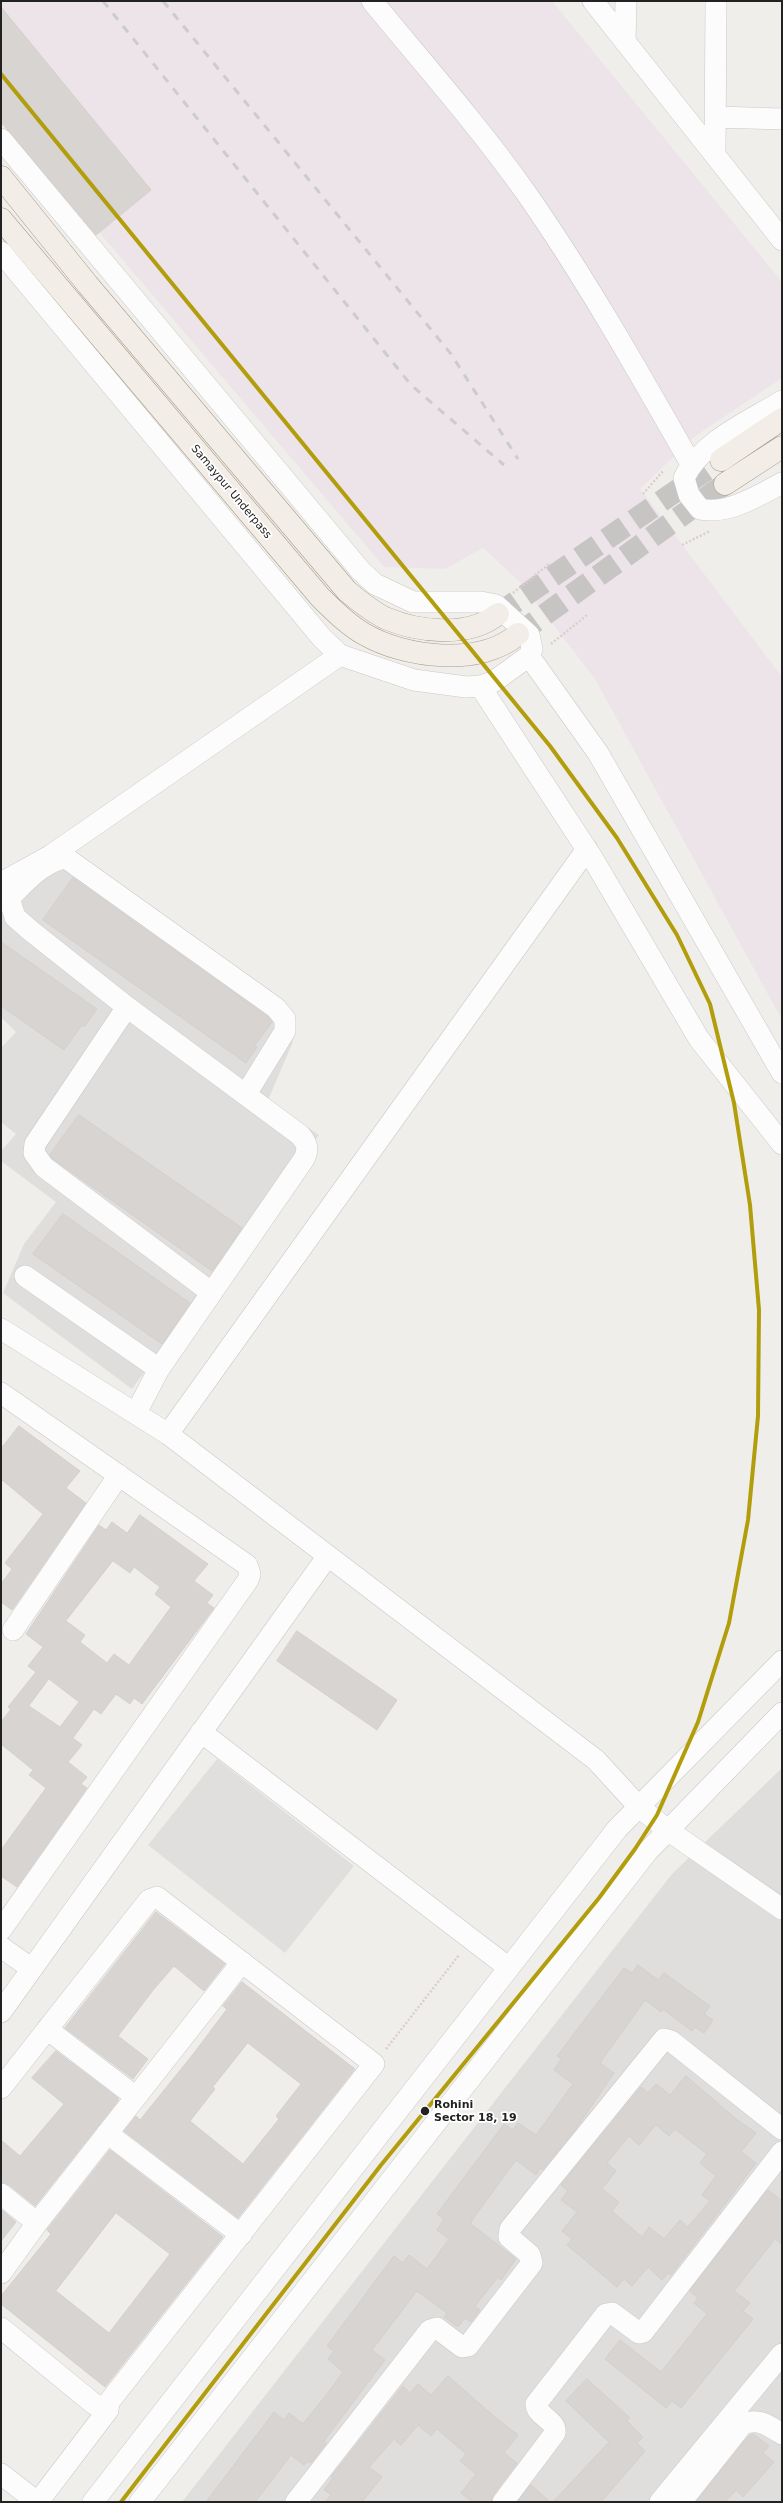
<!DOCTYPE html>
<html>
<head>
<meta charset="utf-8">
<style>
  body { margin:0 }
  #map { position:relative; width:783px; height:2503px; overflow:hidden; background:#f0eeeb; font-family:"DejaVu Sans",sans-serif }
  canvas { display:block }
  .frame { position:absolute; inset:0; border:2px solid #222; pointer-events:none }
</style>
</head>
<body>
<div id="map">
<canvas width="783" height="2503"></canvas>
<div class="frame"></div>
</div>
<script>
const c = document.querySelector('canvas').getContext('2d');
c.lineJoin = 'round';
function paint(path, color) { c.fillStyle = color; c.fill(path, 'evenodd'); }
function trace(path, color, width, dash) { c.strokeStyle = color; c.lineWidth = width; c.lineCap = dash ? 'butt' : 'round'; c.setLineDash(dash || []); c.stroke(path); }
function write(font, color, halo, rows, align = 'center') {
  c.font = font + ' "DejaVu Sans",sans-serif'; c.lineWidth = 3.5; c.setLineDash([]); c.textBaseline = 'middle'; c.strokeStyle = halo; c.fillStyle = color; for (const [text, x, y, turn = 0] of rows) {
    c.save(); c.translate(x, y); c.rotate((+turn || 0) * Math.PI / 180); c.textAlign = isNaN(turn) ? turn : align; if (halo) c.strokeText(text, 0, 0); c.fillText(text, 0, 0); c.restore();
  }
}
paint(new Path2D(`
  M35,855L79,859L288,1017L296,1025L292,1044L268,1100L319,1135L132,1389L3,1293L24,1244L56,1202L1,1161V1151L16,1134L1,1122V1048L16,1032L1,1017V870Z
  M782,1768V2502H182L672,1874Z`), '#dfdedc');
paint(new Path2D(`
  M1,1H552L782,282V378L694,437L640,489L782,677V1020L595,679L521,583L483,548L445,569L384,567L1,117Z`), '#ede4e9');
paint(new Path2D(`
  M217,1759L354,1866L285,1953L148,1845Z`), '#e0dfde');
const building = new Path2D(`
  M1,7L151,190L96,235L1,122Z
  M73,878L268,1017L272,1022L255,1045L257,1047L246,1063L43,920Z
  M1,942L97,1009L84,1027L82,1025L64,1050L1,1006Z
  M79,1115L242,1228L212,1271L53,1159L50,1155Z
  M63,1214L190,1303L162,1344L33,1254Z
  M19,1426L80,1471L66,1488L86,1503L12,1610L1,1602V1584L12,1569L5,1563L43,1514L1,1479V1449Z
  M140,1515L208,1564L194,1581L213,1595L207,1603L214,1608L142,1704L134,1698L130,1704L116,1694L101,1714L94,1709L73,1738L82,1745L68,1762L87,1777L81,1784L87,1788L17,1887L1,1876V1850L46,1788L29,1775L33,1770L1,1744V1722L11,1709L8,1707L36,1672L28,1666L43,1647L26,1634L99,1525L106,1530L112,1522L127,1533ZM113,1561L130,1573L134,1567L160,1587L155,1594L171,1607L129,1665L114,1654L107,1663L80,1642L85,1635L66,1621ZM49,1679L79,1702L60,1727L29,1706Z
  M297,1631L397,1700L377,1730L277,1661Z
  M156,1912L225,1964L204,1991L174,1966L154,1989L118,2036L148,2059L133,2079L65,2028Z
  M638,1965L658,1980L664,1973L710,2006L704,2014L713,2020L704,2033L695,2027L692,2031L663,2009L661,2012L645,2000L600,2063L614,2073L575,2130L542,2170L540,2168L536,2175L516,2160L472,2220L471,2224L516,2259L501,2280L498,2277L475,2306L480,2310L471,2322L465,2318L458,2327L444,2317L447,2313L417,2291L372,2350L385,2360L324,2441L326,2443L311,2463L308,2461L304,2465L291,2455L255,2502H206L274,2412L284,2420L289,2413L303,2424L327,2394L343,2372L328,2359L334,2351L327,2346L394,2256L403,2263L409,2255L427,2269L449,2239L437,2230L444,2219L437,2214L504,2124L513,2130L518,2123L536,2135L573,2084L554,2070L561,2059L557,2056L624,1968L632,1973Z
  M242,1982L355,2069L238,2218L124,2131L136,2116L140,2120L194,2053L227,2009L223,2006ZM248,2043L301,2084L276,2116L279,2119L243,2164L190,2121L215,2089L213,2087Z
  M56,2051L118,2098V2101L35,2206L9,2185L1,2182V2140L20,2156L64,2104L32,2078Z
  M686,2076L736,2119L756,2133L741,2152L756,2163L671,2275L668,2273L662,2280L648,2267L632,2286L624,2279L617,2287L567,2245L572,2239L562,2231L577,2212L561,2200L568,2191L561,2185L641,2087L648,2093L656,2084L670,2095ZM656,2125L669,2136L675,2129L707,2154L700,2163L716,2176L702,2195L710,2201L688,2227L680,2220L664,2239L649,2227L642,2237L612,2211L619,2202L602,2189L616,2171L607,2163L629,2136L639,2145Z
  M110,2150L223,2237L105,2387L1,2304V2296L51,2234L47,2230ZM116,2213L170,2254L109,2333L56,2291Z
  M768,2190L782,2201V2244L775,2239L734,2291L750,2303L743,2311L753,2319L681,2408L672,2401L666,2408L605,2359L620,2340L661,2372L707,2314L694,2303L698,2298L690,2291Z
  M1,2209L16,2222L1,2241Z
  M448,2376L496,2418L518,2435L504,2453L517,2463L493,2495L491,2502H473L461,2493L476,2474L460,2461L466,2454L437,2429L431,2436L418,2425L401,2445L394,2439L369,2467L382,2477L362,2502H325L331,2495L324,2490L333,2478L331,2477L403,2386L410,2393L418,2384L431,2395Z
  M587,2379L630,2418L627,2421L643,2437L637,2443L645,2451L601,2502H553L609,2442L566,2401Z
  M753,2434L769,2446L763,2453L774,2462L743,2497L736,2490L725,2502H696L747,2438Z
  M531,2485L550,2502H518Z`);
paint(building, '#d7d4d2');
trace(building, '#d3d0cc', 1);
trace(new Path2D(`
  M498,614L721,460
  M518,634L725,484`), '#c7c5c3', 22, [22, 11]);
const minor = new Path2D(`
  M372,1C423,63 477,124 524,190C585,277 638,371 691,464
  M593,1L782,240
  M625,42L626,1
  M716,117L782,119
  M1,139L361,571L375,584L413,602H481L496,605L529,635L532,649L529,656L493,682L480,686L466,687L414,680L340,655L322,638L1,252
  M715,153L716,1
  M782,401C748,422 702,441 684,478L689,495L700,509C727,515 758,496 782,483
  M529,656L598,753L782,1073
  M480,686L593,859L699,1039L782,1144
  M1,883L50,856L340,655
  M127,1007L35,1144L34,1153L44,1167L212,1293
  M25,1276L159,1369
  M1,1329L168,1434L596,1760L639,1807L669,1831L782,1909
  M1,1393L247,1565L250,1574L248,1580L1,1930
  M136,1413L159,1369L304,1159C309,1149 307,1143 300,1135L127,1007L31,931L15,917L9,898C25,883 43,861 66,858L276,1008L285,1019V1031L246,1094
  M168,1434L587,849
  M13,1630L119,1475
  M201,1732L509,1968
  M1,1947L32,1969
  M1,2012L327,1557
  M47,2029L136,2097
  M1,2088L149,1900L157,1897L374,2064L109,2402L108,2410L94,2404L1,2328
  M107,2133L241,2235
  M1,2194L37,2223
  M1,2273L37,2223L242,1962
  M1,2474L37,2502
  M38,2502L108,2410
  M93,2502L617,1829L782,1661
  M140,2502L647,1852L782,1713
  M296,2502L430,2330L437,2328L462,2347L468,2346L532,2263L530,2255L509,2237L510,2229L664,2039L671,2041L782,2129
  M503,2502L555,2433C557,2420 536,2416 536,2404L606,2314L612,2313L639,2333L643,2332L782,2152
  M660,2502L782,2354
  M681,2502L742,2425C757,2417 768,2425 782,2434`);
const major = new Path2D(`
  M1,177L88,285L347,591C359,601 371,611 385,618C418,632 469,638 498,614
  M1,219L320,597C333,610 348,625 364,634C405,658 481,667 518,634
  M721,460L782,419
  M725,484L782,447`);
trace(minor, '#c9c8c7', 22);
trace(major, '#a79c86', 23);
trace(new Path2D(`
  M643,494L663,471
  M682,545L710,531
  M513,593L549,564
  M551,644L587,615
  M386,2049L459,1955`), '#dccecd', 2.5, [2, 2]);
trace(minor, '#fdfcfc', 21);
trace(major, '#f3ede7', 22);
trace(new Path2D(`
  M103,1L411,385L504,465
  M163,1L451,354L518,459`), '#ccc', 3, [8, 8]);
trace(new Path2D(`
  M1,74L550,746L617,838L677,935L710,1004L734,1103L750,1205L759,1310L758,1416L748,1520L729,1623L698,1722L657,1815L635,1849L599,1898L381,2165L121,2502`), '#b29d0c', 4);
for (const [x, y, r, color] of [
  [425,2111,5,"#222"]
]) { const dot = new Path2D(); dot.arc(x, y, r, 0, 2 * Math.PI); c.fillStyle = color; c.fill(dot); trace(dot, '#fff', 1.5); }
write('11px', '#222', '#fff', [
  ["Samaypur Underpass",231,492,50]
]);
write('bold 11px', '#222', '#fff', [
  ["Rohini",434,2105],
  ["Sector 18, 19",434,2118]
], 'left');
</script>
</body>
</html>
